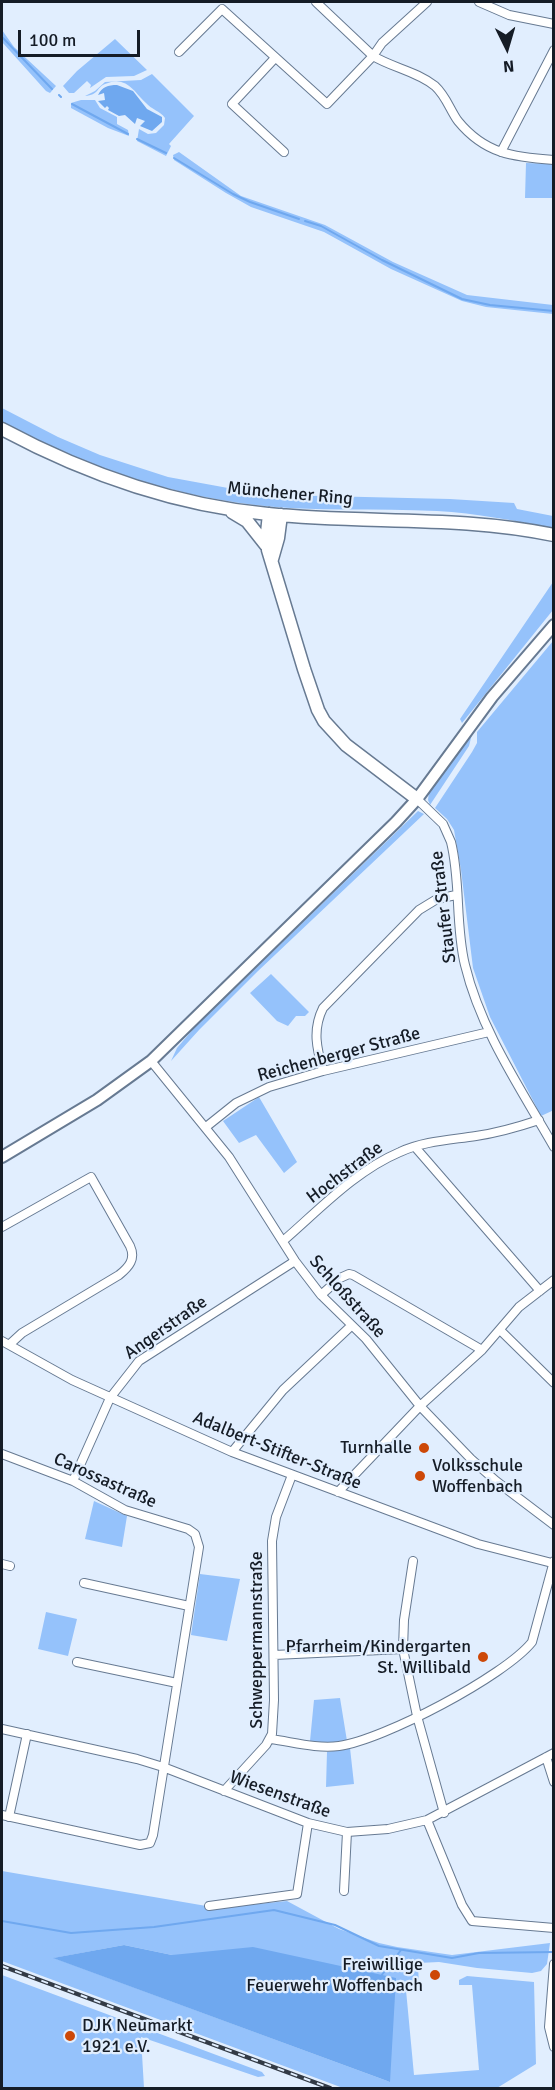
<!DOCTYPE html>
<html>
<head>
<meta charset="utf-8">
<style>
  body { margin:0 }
  #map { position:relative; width:555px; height:2090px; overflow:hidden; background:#e1eefe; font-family:Signika,sans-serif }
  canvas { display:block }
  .frame { position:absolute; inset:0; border:3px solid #151c26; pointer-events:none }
  .north { position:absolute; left:477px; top:18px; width:60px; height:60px; -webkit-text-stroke:4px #e1eefe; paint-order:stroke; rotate:175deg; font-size:16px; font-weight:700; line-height:24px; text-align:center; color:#151c26 }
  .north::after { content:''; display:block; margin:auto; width:21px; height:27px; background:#151c26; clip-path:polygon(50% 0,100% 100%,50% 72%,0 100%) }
  .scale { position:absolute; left:18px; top:30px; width:122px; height:27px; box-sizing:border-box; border:3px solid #151c26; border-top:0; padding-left:8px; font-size:18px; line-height:21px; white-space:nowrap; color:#151c26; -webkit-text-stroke:4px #e1eefe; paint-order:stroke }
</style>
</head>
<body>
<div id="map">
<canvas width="555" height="2090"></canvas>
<div class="frame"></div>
<div class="north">N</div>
<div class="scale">100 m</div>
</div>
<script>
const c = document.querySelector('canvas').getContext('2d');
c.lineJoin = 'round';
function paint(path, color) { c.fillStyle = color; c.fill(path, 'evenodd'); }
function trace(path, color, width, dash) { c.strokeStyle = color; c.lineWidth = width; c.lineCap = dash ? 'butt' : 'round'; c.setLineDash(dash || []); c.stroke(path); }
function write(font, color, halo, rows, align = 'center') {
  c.font = font + ' Signika,sans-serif'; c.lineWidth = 4.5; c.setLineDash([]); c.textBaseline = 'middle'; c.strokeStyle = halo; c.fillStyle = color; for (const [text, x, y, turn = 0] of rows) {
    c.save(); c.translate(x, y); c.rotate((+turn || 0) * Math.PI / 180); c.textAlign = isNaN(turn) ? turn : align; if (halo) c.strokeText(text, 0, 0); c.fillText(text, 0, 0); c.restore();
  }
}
paint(new Path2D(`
  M2,30L14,47L56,86L50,93L46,91L2,42Z
  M115,39L147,70L134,76L106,77L90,88L91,85L87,81L74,93H69L63,86L77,71Z
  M152,74L194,116L169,144L171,146L166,156L137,141L139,129L148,134L156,133L164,125L165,118C160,111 151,109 146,103C134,92 127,75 105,84C96,88 99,95 85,96L95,91L105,82L141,80Z
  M81,100H95L100,108L117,117V124L128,130L129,136L108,128L71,108V103Z
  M179,152L241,196L325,225L393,262L467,295L553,305V314L486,307L462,301L391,269L324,232L251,207L226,193L174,160L173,155Z
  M526,163L553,164V198H525Z
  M2,408L58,437L100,455L168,477L228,488L280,495L450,499L514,503L517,509L553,516V528C515,521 476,513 437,511C376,508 315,512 255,505C165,494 81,465 2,422Z
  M553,582V610L462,723L460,719Z
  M553,641L554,1110L541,1116L490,1017L473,968L461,870L454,830L447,819L435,808L472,752L477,743V732Z
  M473,730L469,746L430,805L428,800L429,792Z
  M418,811L424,814L258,971L199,1030L171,1061L177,1048L194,1028Z
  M271,974L309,1012L305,1016H296L288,1026L277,1021L250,993Z
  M259,1097L297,1162L284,1173L256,1135L239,1143L223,1121Z
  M94,1501L127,1516L122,1547L85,1539Z
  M200,1574L240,1579L227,1641L191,1635Z
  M46,1612L77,1619L68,1656L38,1649Z
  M340,1698L347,1741L330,1743L310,1741L314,1700Z
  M350,1748L354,1784L326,1787L327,1752Z
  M2,1871L218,1908L287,1901L339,1929L379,1943L397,1947L452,1955L550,1943L547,1964L541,1971L532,1973L477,1968L439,1962L418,1963L419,1988L406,1990L414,2075L479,2070L472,1985H459V1980L467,1976L534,1982L536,2064L497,2088H343L2,1961ZM124,1945L172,1955L390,2082L54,1958Z
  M2,1975L262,2072L265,2076L258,2077L141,2037L144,2088H2Z`), '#95c2fb');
paint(new Path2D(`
  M117,85L133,91L147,109L162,117V122L152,131L140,126L145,121L137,118L135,124L125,115L119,116L108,110L109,108L107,106L105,108L98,101L105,100L104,93L98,95C102,87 108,85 117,85Z
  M124,1945L172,1955L253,1947L396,1978L390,2082L53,1958Z`), '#6fa8ef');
trace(new Path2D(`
  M2,37L52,89
  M59,95L61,97
  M72,104L128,134
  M137,139L166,153
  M174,158L233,194L250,202L299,219
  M305,221L321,226L382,260L462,299L490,305L554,311
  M2,1921L71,1933L154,1927L274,1910L335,1925L379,1946L452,1958L479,1953L554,1952
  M381,1976L401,1950`), '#6fa8ef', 2);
const street = new Path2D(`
  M316,2L373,56C393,68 416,71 435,86C446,96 450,110 458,121C485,154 513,157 554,160
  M479,2L509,15L554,24
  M179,52L222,9L327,104L373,56L382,43L427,2
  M275,58L232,104L284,152
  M501,152L554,50
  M417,799L443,824L451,842C461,882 455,925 465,965C481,1031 521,1089 554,1147
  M151,1061L229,1157L295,1261L321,1295L366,1339L420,1406L471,1459L496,1481L554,1525
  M323,1071C317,1049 312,1030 323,1008L419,910L437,899L456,895
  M206,1127L236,1103L269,1087L323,1071L489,1032
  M415,1147L540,1291
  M2,1227L91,1177L130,1246C136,1259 129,1267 119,1275L22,1333L10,1344
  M283,1241C319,1210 355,1171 400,1152C424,1141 450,1140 476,1136C497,1133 518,1127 539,1120
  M321,1295L340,1278L349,1274L353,1275L482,1350
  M501,1331L554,1383
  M2,1341L72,1380L232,1452L478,1544L552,1563
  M232,1452L283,1390L351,1326
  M2,1454L73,1481L125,1510L188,1529L195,1534L199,1547L153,1835L150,1843L140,1845L2,1815
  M73,1481L110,1398L139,1361L295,1261
  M338,1492L420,1406L482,1350L519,1307L554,1280
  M413,1561L404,1620L403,1649L417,1716L444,1813
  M2,1564L10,1566
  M84,1583L189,1606
  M274,1655L403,1649
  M77,1662L177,1683
  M2,1729L137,1759L163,1767L308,1823L347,1832L388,1829L427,1820L554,1753
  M271,1739C293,1742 317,1749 339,1746C383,1740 505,1676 532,1642L554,1561
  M546,1757L554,1782
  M224,1791L266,1745L272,1734L274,1700L272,1541L276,1517L292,1475
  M9,1817L27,1734
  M427,1820L462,1905L472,1921L554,1928
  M344,1891L347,1832
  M209,1906L297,1894L308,1823
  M554,1964L549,2027L554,2047`);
const secondary = new Path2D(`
  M2,1157L97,1100L151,1061L396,822L417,799L492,697L554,625`);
const primary = new Path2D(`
  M2,429C84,473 175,505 268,514C365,524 457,515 554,535
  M232,512L247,521L266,545
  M269,514L267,533L268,550L304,669L318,710L324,721L346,745L417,799
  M272,559L278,538L281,515`);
trace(street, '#677a92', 10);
trace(secondary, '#677a92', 14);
trace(primary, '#677a92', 15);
trace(street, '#fff', 8);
trace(secondary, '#fff', 10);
trace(primary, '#fff', 12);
const rail = new Path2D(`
  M2,1966L330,2088`);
trace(rail, '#333b46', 4.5);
trace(rail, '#e1eefe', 2, [7]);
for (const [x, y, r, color] of [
  [424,1448,6,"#cd4807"],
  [420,1476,6,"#cd4807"],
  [483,1657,6,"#cd4807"],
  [435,1975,6,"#cd4807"],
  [70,2036,6,"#cd4807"]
]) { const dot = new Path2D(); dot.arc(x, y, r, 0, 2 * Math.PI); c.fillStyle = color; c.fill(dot); trace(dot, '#e1eefe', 2); }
write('18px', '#151c26', '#e1eefe', [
  ["Münchener Ring",290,494,5],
  ["Staufer Straße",444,907,-97],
  ["Reichenberger Straße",339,1055,-15],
  ["Hochstraße",345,1173,-37],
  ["Schloßstraße",347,1297,48],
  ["Angerstraße",166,1328,-35],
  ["Adalbert-Stifter-Straße",277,1451,22],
  ["Carossastraße",105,1481,24],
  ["Schweppermannstraße",257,1640,-90],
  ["Wiesenstraße",280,1795,20]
]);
write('18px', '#151c26', '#e1eefe', [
  ["Turnhalle",412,1448],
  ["Volksschule",432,1466,"left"],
  ["Woffenbach",432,1487,"left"],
  ["Pfarrheim/Kindergarten",471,1647],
  ["St. Willibald",471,1668],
  ["Freiwillige",423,1965],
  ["Feuerwehr Woffenbach",423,1986],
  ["DJK Neumarkt",82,2026,"left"],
  ["1921 e.V.",82,2047,"left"]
], 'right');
</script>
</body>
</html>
